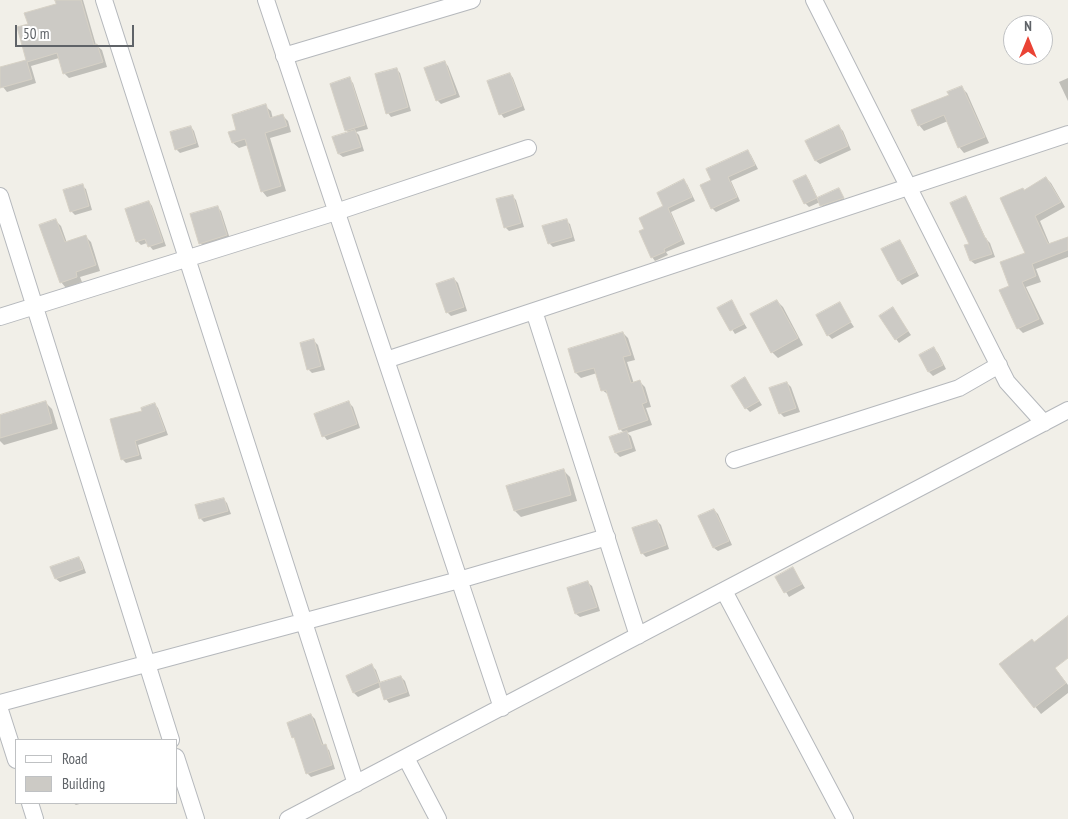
<!DOCTYPE html>
<html>
<head>
<meta charset="utf-8">
<style>
  body { margin:0 }
  #map { position:relative; width:1068px; height:819px; overflow:hidden; background:#f1efe8; font-family:"PT Sans Narrow",sans-serif }
  canvas { display:block }
  .legend { position:absolute; left:15px; top:739px; width:162px; height:65px; box-sizing:border-box; background:#fff; border:1px solid #bfc1c3; margin:0; padding:6px 9px; list-style:none; font-size:15px; color:#5f6368 }
  .legend li { display:flex; align-items:center; gap:10px; height:25px }
  .legend b { width:25px; border:1px solid #bfc1c3 }
  .north { position:absolute; left:1003px; top:15px; width:50px; height:50px; box-sizing:border-box; background:#fff; border:1px solid #bfc1c3; border-radius:50%; rotate:0deg; font-size:14px; font-weight:700; line-height:20px; text-align:center; color:#5f6368 }
  .north::after { content:''; display:block; margin:auto; width:18px; height:22px; background:#ea4335; clip-path:polygon(50% 0,100% 100%,50% 72%,0 100%) }
  .scale { position:absolute; left:15px; top:25px; width:119px; height:22px; box-sizing:border-box; border:2px solid #5f6368; border-top:0; padding-left:6px; font-size:15px; line-height:18px; white-space:nowrap; color:#5f6368; -webkit-text-stroke:4px #fff; paint-order:stroke }
</style>
</head>
<body>
<div id="map">
<canvas width="1068" height="819"></canvas>
<ul class="legend">
<li><b style="height:6px;background:#fff"></b>Road</li>
<li><b style="height:14px;background:#cccac5"></b>Building</li>
</ul>
<div class="north">N</div>
<div class="scale">50 m</div>
</div>
<script>
const c = document.querySelector('canvas').getContext('2d');
c.lineJoin = 'round';
function paint(path, color) { c.fillStyle = color; c.fill(path, 'evenodd'); }
function trace(path, color, width, dash) { c.strokeStyle = color; c.lineWidth = width; c.lineCap = dash ? 'butt' : 'round'; c.setLineDash(dash || []); c.stroke(path); }
paint(new Path2D(`
  M56,0H83L96,45L102,50L107,67L69,78L64,73L59,58L31,66L36,83L7,92L3,87L0,78V69L27,61L29,25L58,5Z
  M444,62L448,66L460,97L441,104L437,100Z
  M396,69L400,73L411,111L391,117L388,113Z
  M510,74L513,78L525,110L504,118L501,114Z
  M1068,78V101L1059,82Z
  M349,79L353,83L368,129L356,132L359,135L364,151L343,157L339,154L349,133L346,130Z
  M961,87L967,93L989,143L964,153L959,147L948,121L924,131L919,125Z
  M265,106L271,111L273,119L283,116L288,121L291,132L270,138L286,191L267,197L262,191L248,145L239,148L233,143L238,130Z
  M191,127L194,131L199,147L180,153L176,149Z
  M839,127L843,131L851,150L820,164L816,161L807,141Z
  M747,151L751,155L758,169L731,181L740,201L716,212L712,208V181Z
  M806,176L809,180L818,199L839,190L846,202L825,209L820,202L809,207L805,203Z
  M1046,178L1051,183L1065,207L1040,221L1050,245L1068,237V257L1036,269L1041,282L1026,287L1044,324L1023,333L1018,328L1010,287L1026,253L1024,191Z
  M683,181L687,184L695,201L671,212L685,244L666,252L668,255L655,261L652,257L645,230Z
  M82,186L86,189L92,210L75,215L71,211Z
  M512,196L516,200L524,227L509,231L505,227Z
  M966,198L969,202L986,239L990,243L995,257L975,264L971,261Z
  M149,202L152,206L166,246L153,250L147,243L141,245L137,241Z
  M217,207L221,211L230,239L204,247L200,243Z
  M56,221L61,226L67,243L86,237L91,242L100,271L80,277L82,282L66,288L61,282Z
  M566,221L570,224L575,241L553,247L549,243Z
  M899,241L903,245L919,276L902,285L899,281L883,250Z
  M454,279L458,283L467,311L451,316L447,312Z
  M777,301L783,307L803,345L778,358L772,352Z
  M731,302L747,328L735,334L719,309Z
  M839,304L854,327L832,339L828,335Z
  M893,309L911,335L899,343L896,339Z
  M623,333L628,338L635,360L627,362L634,384L640,382L645,387L651,407L646,408L652,425L627,433L631,436L636,451L620,457L616,453L624,433L620,429L609,395L602,390L597,373L581,378L576,373L569,350Z
  M314,341L318,345L325,370L312,373L308,369Z
  M934,349L938,353L946,369L933,376L929,372L921,355Z
  M745,379L762,405L750,412L746,408Z
  M787,383L791,387L800,412L784,417L780,413Z
  M46,403L52,409L58,429L4,445L0,441V416Z
  M349,403L353,407L360,428L327,440L324,436Z
  M154,404L158,408L168,435L138,445L142,459L126,463L122,459L144,412Z
  M564,471L570,477L577,501L521,517L515,511Z
  M223,499L227,503L231,514L204,522L200,518Z
  M714,510L718,514L732,545L718,551L714,548Z
  M657,521L661,525L669,549L646,557L642,553Z
  M79,558L82,562L86,573L60,582L56,579Z
  M793,569L805,588L789,597L777,577Z
  M588,583L592,586L600,611L580,617L576,614L568,589Z
  M1038,646L1068,685V693L1041,714L1001,664Z
  M372,666L376,670L381,684L401,677L405,681L410,696L389,703L386,699L381,687L358,697L354,693L347,676Z
  M311,715L315,719L324,746L329,750L335,769L311,777L307,773L296,741L293,737L288,723Z
  M73,803H83L76,805Z`), '#0003');
const building = new Path2D(`
  M55,0H81L94,45L97,44L103,62L63,74L57,53L27,62L32,79L0,88V67L26,60L17,27L28,24L24,13L56,4Z
  M445,61L456,94L436,101L424,68Z
  M397,68L408,107L386,114L375,74Z
  M510,73L522,106L499,115L487,81Z
  M350,77L365,125L345,131L330,84Z
  M962,86L985,137L958,148L944,115L918,126L911,110L949,95L947,92Z
  M266,104L270,118L283,114L287,126L265,133L281,186L261,192L245,139L232,143L228,132L236,130L232,115Z
  M839,125L848,146L815,161L805,141Z
  M191,126L196,143L175,150L170,132Z
  M355,130L361,147L338,154L332,137Z
  M748,150L755,165L728,177L737,197L711,209L700,185L711,180L706,169Z
  M806,175L817,198L804,204L793,181Z
  M1046,177L1061,202L1035,216L1048,244L1068,237V250L1032,264L1036,276L1022,282L1039,319L1017,329L999,290L1009,286L1000,262L1025,253L1000,198L1023,188L1024,190Z
  M684,179L692,197L668,208L682,240L664,249L665,252L651,258L639,231L644,229L639,218L663,206L657,193Z
  M83,184L89,206L70,212L63,190Z
  M839,188L844,198L820,206L817,198Z
  M513,195L521,223L504,228L496,199Z
  M966,196L985,238H986L992,254L970,261L964,245L969,244L950,203Z
  M149,201L163,242L148,247L145,239L136,242L125,209Z
  M218,206L227,235L199,244L190,214Z
  M56,219L65,242L86,235L96,265L76,272L77,277L60,283L39,225Z
  M567,219L572,237L548,244L542,226Z
  M900,240L916,272L898,281L881,249Z
  M454,278L464,307L446,313L436,284Z
  M732,300L744,324L730,331L717,308Z
  M777,300L798,338L771,353L750,314Z
  M840,302L851,322L827,336L816,315Z
  M893,307L908,331L895,340L879,316Z
  M623,332L631,355L623,357L631,383L640,380L647,402L642,404L648,420L619,430L606,390L601,391L594,368L575,373L568,349Z
  M314,339L321,366L307,370L300,343Z
  M934,347L943,365L928,372L919,355Z
  M745,377L759,401L745,409L731,386Z
  M787,382L796,408L779,414L769,388Z
  M46,401L52,423L0,438V415Z
  M349,401L357,424L322,437L314,414Z
  M155,403L165,431L135,441L139,455L121,460L110,419L142,411L141,408Z
  M627,431L632,448L615,453L609,437Z
  M564,469L571,495L514,511L506,486Z
  M224,498L228,511L199,519L195,505Z
  M714,509L729,541L713,548L698,516Z
  M657,520L666,545L641,554L632,528Z
  M79,557L83,569L55,579L50,567Z
  M793,567L802,584L784,593L775,577Z
  M588,581L597,607L575,614L567,588Z
  M1068,616V658L1055,668L1066,683L1034,708L999,664L1032,639L1034,642Z
  M372,664L379,682L353,693L346,676Z
  M401,676L407,692L384,700L379,683Z
  M311,714L322,745L326,744L332,765L306,774L294,737L292,738L287,723Z`);
paint(building, '#cccac5');
trace(building, '#d6d1c6', 1);
const minor = new Path2D(`
  M104,0L356,784
  M266,0L502,708
  M814,0L1007,382L1044,423
  M284,56L472,0
  M0,196L171,740
  M534,311L638,636
  M0,317L336,212L528,148
  M386,360L1068,134
  M734,460L959,388L999,365
  M724,591L845,819
  M0,703L459,580L607,537
  M0,710L16,760
  M176,757L196,819
  M406,758L438,819
  M30,803L35,819
  M288,819L1068,410`);
trace(minor, '#b5b8bc', 18);
trace(minor, '#fff', 16);
</script>
</body>
</html>
